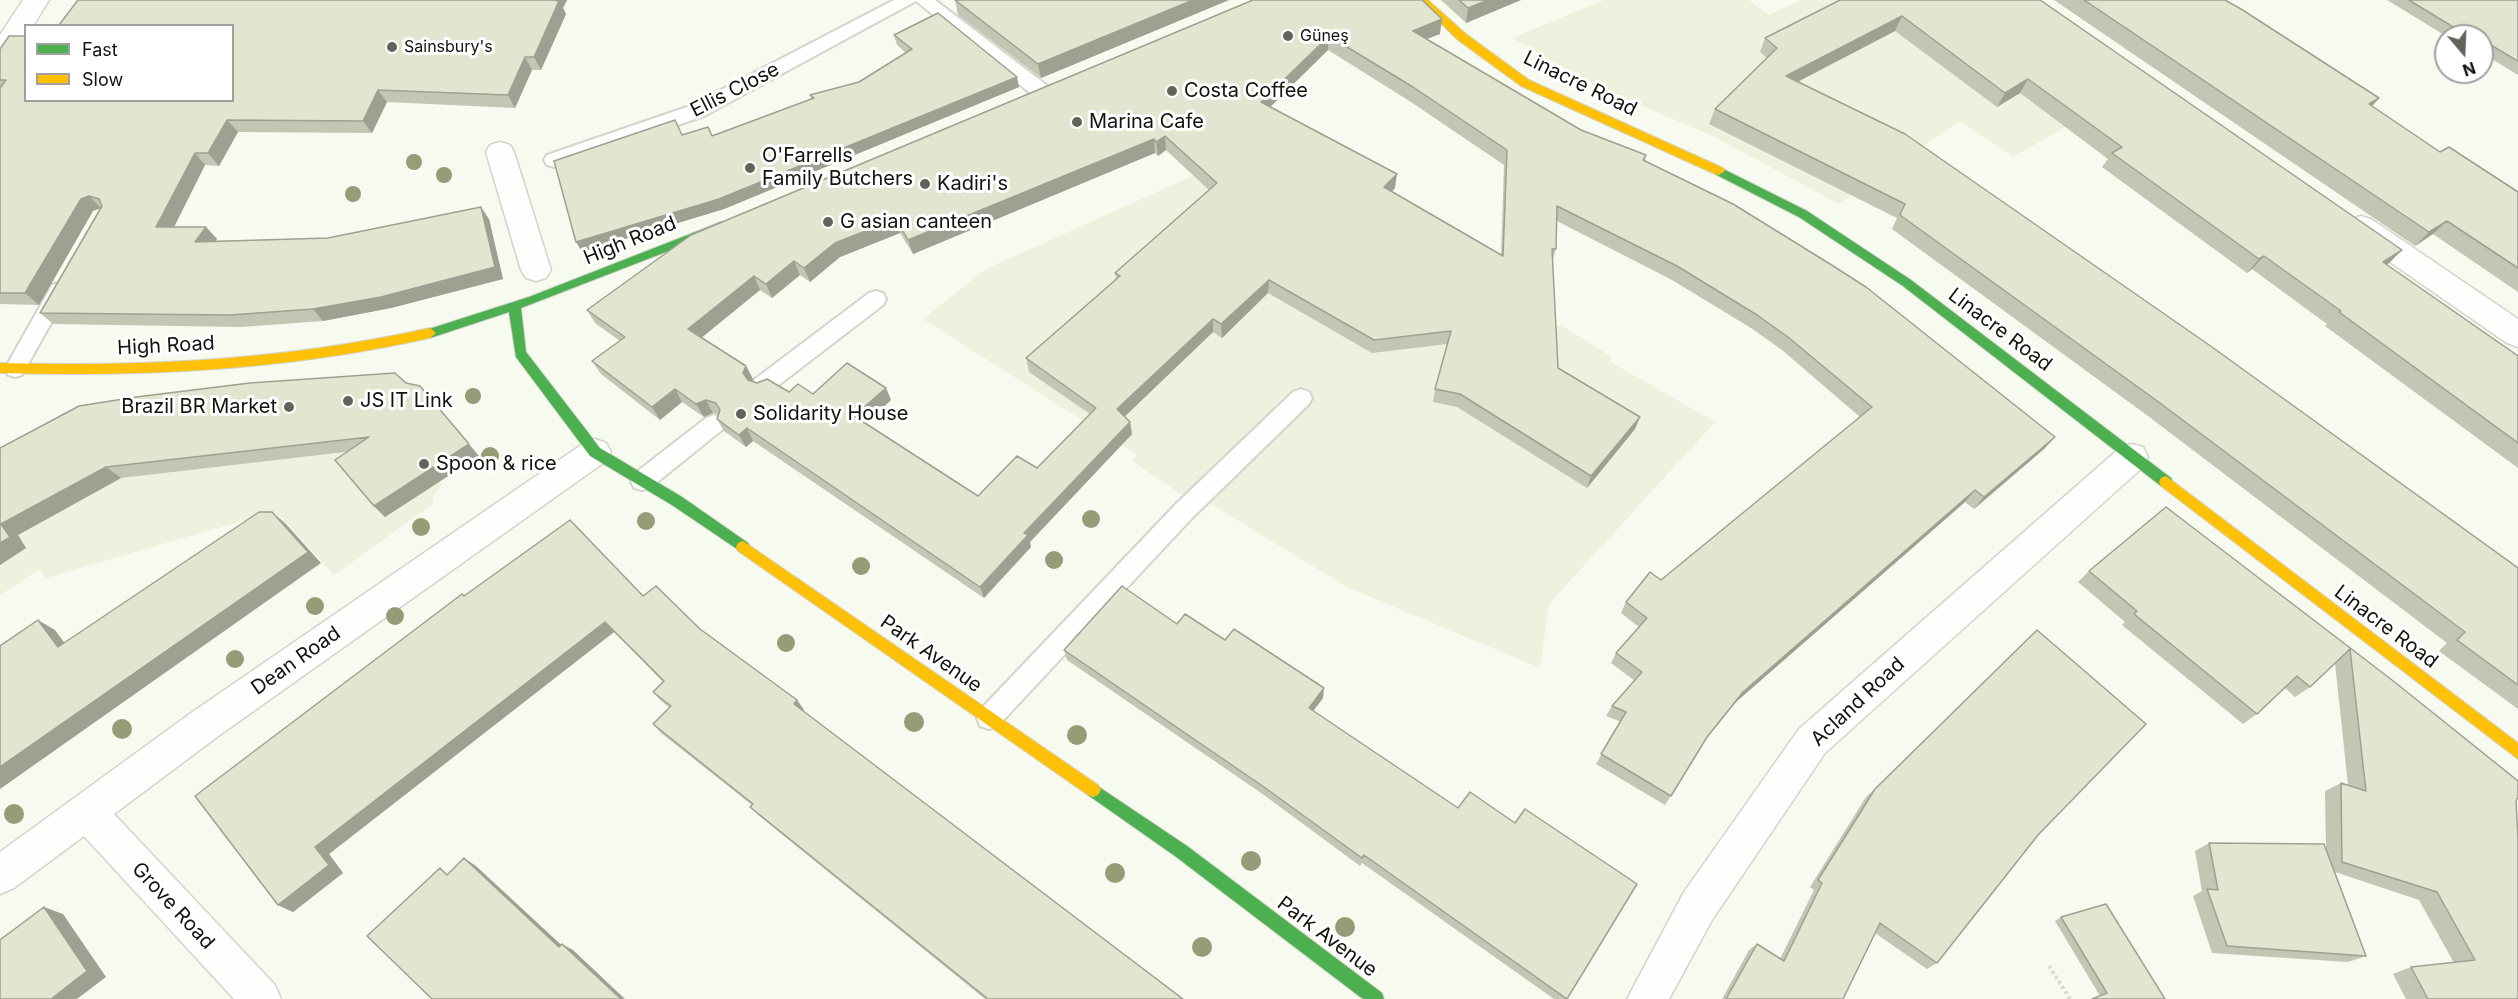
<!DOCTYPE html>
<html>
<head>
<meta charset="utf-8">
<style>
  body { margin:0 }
  #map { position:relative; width:2518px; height:999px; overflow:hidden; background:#f7faee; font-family:Inter,sans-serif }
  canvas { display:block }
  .legend { position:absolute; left:24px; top:24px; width:210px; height:78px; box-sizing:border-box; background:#fff; border:2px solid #a0a19e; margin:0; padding:8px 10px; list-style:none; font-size:18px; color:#12130c }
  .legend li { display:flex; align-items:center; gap:12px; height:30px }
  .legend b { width:30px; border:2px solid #a0a19e }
  .north { position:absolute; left:2434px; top:24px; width:60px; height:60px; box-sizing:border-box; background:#fff; border:2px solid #a0a19e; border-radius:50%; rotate:161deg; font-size:16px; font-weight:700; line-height:24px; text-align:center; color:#12130c }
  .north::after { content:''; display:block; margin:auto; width:21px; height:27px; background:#62645b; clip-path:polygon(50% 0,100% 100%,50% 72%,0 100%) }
</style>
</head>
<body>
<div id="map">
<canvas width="2518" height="999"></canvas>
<ul class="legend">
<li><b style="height:8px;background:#4caf50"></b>Fast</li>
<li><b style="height:8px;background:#ffc107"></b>Slow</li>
</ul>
<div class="north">N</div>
</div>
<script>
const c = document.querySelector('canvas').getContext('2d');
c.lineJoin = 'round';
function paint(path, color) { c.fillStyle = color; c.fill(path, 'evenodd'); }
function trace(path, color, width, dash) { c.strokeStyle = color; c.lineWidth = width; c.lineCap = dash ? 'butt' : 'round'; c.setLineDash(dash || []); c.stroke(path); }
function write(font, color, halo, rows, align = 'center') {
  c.font = font + ' Inter,sans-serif'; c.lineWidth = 6; c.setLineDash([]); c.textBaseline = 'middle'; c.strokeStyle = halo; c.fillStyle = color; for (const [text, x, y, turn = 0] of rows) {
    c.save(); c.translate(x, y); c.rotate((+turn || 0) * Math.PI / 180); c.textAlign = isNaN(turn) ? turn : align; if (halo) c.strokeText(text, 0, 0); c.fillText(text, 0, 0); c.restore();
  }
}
paint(new Path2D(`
  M1604,0H1749L1769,15L1801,0H1991L2125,93L2013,157L1960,121L1839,204L1713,136L1600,88L1512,38Z
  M1197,174L1413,295L1564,327L1612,357L1609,361L1715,422L1549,604L1540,668L1347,587L1206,501L1200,507L1132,461L1137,455L923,319L986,269Z
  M212,407L439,480L442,485L433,496V504L334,575L281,517L273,512L46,578L40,569L0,595V451Z`), '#eef1dd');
const lane = new Path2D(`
  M894,0H935L1049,87L1051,92L1049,97H1035L916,1L704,116L554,167L547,165L544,160L547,155L690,106Z
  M59,283L66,285L69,291L22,375L15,377L8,375L4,369L8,363L52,285Z
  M876,291L883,293L886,299L883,305L771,391L763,394L755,391L752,385L755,379L869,293Z
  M1301,389L1309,392L1312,398L1309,404L1192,518L998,726L989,729L980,726L977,718L980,710L1176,504L1293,392Z
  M714,415L722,418L725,424L722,430L650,488L642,490L634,488L631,481L634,474L706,418Z`);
const street = new Path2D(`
  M23,0H49L33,26H26V37L9,62L0,65V35Z
  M500,142L510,145L514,152L551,270L546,278L536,281L526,278L521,270L486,152L490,145Z
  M2361,216L2371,219L2518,319V347L2507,343L2351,235L2347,227L2351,219Z
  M595,439L606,443L611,452L606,461L217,737L114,814L275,985L281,999H234L84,836L14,888L0,894V852L191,713L584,443Z
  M2132,444L2143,447L2148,457L2143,467L1825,753L1712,920L1669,999H1627L1684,892L1799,729L2121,447Z`);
const fast = new Path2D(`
  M1719,167L1807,211L1911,280L2171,478L2173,482L2171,486H2161L1903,286L1799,217L1715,174L1713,171Z
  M721,222L725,223L727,226L725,229L521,308L526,352L600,448L682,497L748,543L750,547L748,551L743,553L672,505L590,456L516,357L509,312L430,338L424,333L426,330L529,297Z
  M1093,783L1187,846L1382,993L1384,999H1363L1175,856L1088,795L1085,790L1088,785Z`);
const slow = new Path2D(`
  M1417,0H1428L1466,34L1529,80L1723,168L1725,171L1719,175L1715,174L1521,86L1458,40Z
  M430,328L436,333L430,338C286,370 147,377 0,373V363C147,367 286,360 430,328Z
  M2166,476L2518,743V759L2161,486L2159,482L2161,478Z
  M743,541L1098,785L1101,790L1098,795L1093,797L1088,795L738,551L736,547L738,543Z`);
trace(lane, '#d3d4cc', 4);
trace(street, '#d3d4cc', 3);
trace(fast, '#d3d4cc', 2);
trace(slow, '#d3d4cc', 2);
trace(new Path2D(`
  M2049,966L2070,999`), '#d8d9d5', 4, [3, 3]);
paint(lane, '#fefefc');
paint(street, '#fefefc');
paint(fast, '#4caf50');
paint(slow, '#ffc107');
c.fillStyle = '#979b78';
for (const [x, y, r] of [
  [414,162,8],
  [444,175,8],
  [353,194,8],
  [473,396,8],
  [490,456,9],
  [1091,519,9],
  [646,521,9],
  [421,527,9],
  [1054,560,9],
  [861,566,9],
  [315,606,9],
  [395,616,9],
  [786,643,9],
  [235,659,9],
  [914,722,10],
  [122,729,10],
  [1077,735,10],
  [14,814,10],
  [1251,861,10],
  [1115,873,10],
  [1345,927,10],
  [1202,947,10]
]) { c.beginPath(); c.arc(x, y, r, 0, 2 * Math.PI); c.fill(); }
paint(new Path2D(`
  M78,0H567L563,8L566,14L541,70H532L515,108L387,102L372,133L238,132L219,166L205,165L174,227H206L217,239L215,241L328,238L489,219L503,279L391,308L323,321L241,327L53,324L40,313L101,208L93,211L39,305L0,304V49L26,100L59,25Z
  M955,0H1229L1041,78L958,15Z
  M1253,0L1440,34L1426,39L1581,130L1646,155L1645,161L2055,437L2044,449L1974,509L1965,502L1736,702L1704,742L1665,805L1596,764L1621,722L1606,716L1612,706L1635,681L1611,663L1616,653L1639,627L1621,613L1626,602L1661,580L1860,417L1782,350L1751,328L1672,280L1557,221L1556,249L1552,262L1558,368L1640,417L1635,429L1587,488L1457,407L1433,402L1435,389L1447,344L1372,353L1268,293L1222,338L1213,332L1125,416L1130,422L1132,434L1030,542L1031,547L984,598L753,441L746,447L724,431L717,419L718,414L713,413L704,417L682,402L660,420L601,374L592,361L620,341L595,323L587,310ZM1328,50L1411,102L1504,165L1501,255L1391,192L1395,188L1270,107ZM1166,150L1209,190L1115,273L1116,279L1026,358L1029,372L1090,414L1037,468L978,496L866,424L891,400L886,388L813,394L789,392L752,381L753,379L746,366L701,338L760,290L772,298L800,275L810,282L840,257L900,233L913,254L1155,153L1158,156Z
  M1441,0H1521L1466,23Z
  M1840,0H2040L2402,250L2387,265L2518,356V468L2325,326L2327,324L2252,269L2247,273L2102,167L2108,159L2020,93L1997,107L1895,31L1797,82L2518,568V709L2439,651L2447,643L2148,416L1892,229L1897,218L1709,124L1715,109L1767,58L1760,52L1765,38Z
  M2054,0H2225L2379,98L2372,106L2440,152L2518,192V292L2433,234L2415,246Z
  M2387,0H2518V75L2482,53V36H2446Z
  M894,35L1019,87L724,209L582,252L682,135L712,136L811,99L810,95L859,82L906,53L897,45Z
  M136,397L479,456L385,517L374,506L345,452L121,478L18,535L26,548L0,565V448Z
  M2166,507L2392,680L2516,801L2518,999H2406L2393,974L2411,967L2454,963L2419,900L2335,872L2366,956L2348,962L2212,953L2193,896L2202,891L2195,851L2209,843L2326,849L2325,791L2341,783L2348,785L2335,663L2310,687L2295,697L2285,688L2257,714L2243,724L2122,625L2125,622L2078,582L2089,571Z
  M464,596H643L700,629L797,700L804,710L802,711L1183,999H985L758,815L750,807L752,805L661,733L653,724L670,708L661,701L653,692L663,682L614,632L329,854L343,873L293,912L278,905Z
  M1177,624L1225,640L1323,698L1313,711L1567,999H1554L1362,863L1360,866L1264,795L1067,660L1064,650Z
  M2037,630L2038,835L1937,963L1927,969L1875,933L1843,999H1722L1749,950L1757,944L1780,959L1814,890L1810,887L1866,797Z
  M2061,917L2165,999L2100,996L2055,921Z`), '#c2c6b4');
paint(new Path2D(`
  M554,0H567L563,8L566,14L541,70L534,57Z
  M1193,0H1229L1041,78L1038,64Z
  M1488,0H1521L1466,23L1468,8Z
  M1902,16L1895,31L1780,91L1786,76Z
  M1442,19L1440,34L1411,45L1413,31Z
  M1329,36L1328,50L1261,116V102Z
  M525,57L532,70L515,108L508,95Z
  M1017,77L1019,87L724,209L582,252L576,242Z
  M2028,79L2020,93L1997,107L2005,93Z
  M378,90L387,102L372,133L363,121Z
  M2379,98L2367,112L2369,104Z
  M227,120L238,132L219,166L208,153Z
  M1165,136L1166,150L1158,156L1156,142Z
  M1154,139L1155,153L913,254L908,240Z
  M195,153L205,165L168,239L156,227Z
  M1397,174L1395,188L1382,201L1384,187Z
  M89,196L101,208L93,211L39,305L25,293L81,199Z
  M481,207L489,219L503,279L391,308L323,321L313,309Z
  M896,219L900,233L840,257L810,282L804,268L835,243Z
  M2447,221L2433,234L2415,246L2429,232Z
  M206,227L217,239L206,254L195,242Z
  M2402,250L2389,263L2370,276L2383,262Z
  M2264,256L2252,269L2247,273L2259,259Z
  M794,261L800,275L772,298L766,284Z
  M754,276L760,290L695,343L688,329Z
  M1269,280L1268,293L1222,338L1221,324Z
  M1213,319V332L1119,422L1117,409Z
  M746,366L753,379L750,386L743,373Z
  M420,386L479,456L385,517L374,506Z
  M886,388L891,400L860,429L854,416Z
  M675,389L682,402L660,420L652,407Z
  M706,400L713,413L704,417L696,404Z
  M1640,417L1635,429L1587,488L1591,476Z
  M1130,422L1132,434L1030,542L1031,547L984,598L980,587L1024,533Z
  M747,428L753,441L746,447L739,435Z
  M2055,437L2044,449L1974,509L1984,497Z
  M106,467L121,478L18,535L26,548L0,565V543L1,524Z
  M1975,490L1965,502L1736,702L1700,746L1743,692Z
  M272,512L285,523L321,563L0,789V767Z
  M38,620L55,630L75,657L58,647Z
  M605,622L614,632L329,854L343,873L293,912L278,905L315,847Z
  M1324,688L1323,698L1308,718L1309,708Z
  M797,700L804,710L800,714L794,704Z
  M464,858L476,866L570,953L559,947Z
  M44,907L63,914L106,977L77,999H51Z
  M562,944L573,950L625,999H621Z`), '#9ea192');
const building = new Path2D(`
  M78,0H554L559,1L534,57H525L508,95L378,90L363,121L227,120L208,153H195L156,227H206L195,242L328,238L481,207L495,267L381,297L313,309L230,315L40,313L102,206L99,199L89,196L81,199L25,293H0V88L6,80H0V49L9,36H26V100H232V26H51L59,25Z
  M955,0H1193L1038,64Z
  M1253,0H1422L1442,19L1413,31L1581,130L1646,155L1643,160L1733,204L1830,264L1866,287L2055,437L1984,497L1975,490L1743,692L1707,737L1671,796L1601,754L1626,712L1612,706L1642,672L1616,653L1647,618L1626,602L1650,572L1661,580L1872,407L1788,337L1757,315L1677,266L1557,206L1556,249H1552L1558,368L1640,417L1591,476L1460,394L1435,389L1451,331L1374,340L1269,280L1221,324L1213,319L1117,409L1130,422L1024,533L1028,535L980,587L747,428L739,435L717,419L720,410L716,403L706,400L696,404L675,389L652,407L592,361L625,337L587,310L691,235ZM1329,36L1413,87L1507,150L1503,256L1384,187L1397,174L1261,102ZM1165,136L1217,183L1115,273L1120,276L1026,358L1096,408L1037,468L1017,456L978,496L854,416L886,388L847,363L813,394L798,384L789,392L767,379L757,383L748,380L743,373L746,366L688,329L754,276L766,284L794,261L804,268L835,243L896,219L908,240L1154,139L1156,142Z
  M1459,0H1488L1468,8Z
  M1840,0H2040L2402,250L2383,262L2518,356V443L2339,312L2341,311L2264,256L2259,259L2112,153L2122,147L2028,79L2005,93L1902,16L1786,76L1905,134L2212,347L2518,568V685L2457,640L2465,632L2160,403L1900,215L1905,204L1715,109L1777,48L1765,38Z
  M2084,0H2225L2241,9L2379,98L2369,104L2440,152L2449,147L2518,192V268L2447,221L2429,232Z
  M2409,0H2518V61L2484,41L2482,42V36H2468Z
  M938,13L1017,77L719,199L576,242L554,161L675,120L682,135L708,127L712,136L814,98L810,95L859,82L912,49L894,35Z
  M395,373L406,383L420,386L469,444L374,506L335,460L369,437L106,467L1,524L10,537L0,543V448L79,406L136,397L250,383Z
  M2166,507L2392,680L2518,781V797L2516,801L2518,838V999H2428L2411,967L2475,960L2437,892L2342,862L2341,783L2366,791L2350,649L2310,687L2297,676L2257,714L2134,614L2137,611L2089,571Z
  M259,512H272L308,552L0,767V646L38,620L58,647Z
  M570,520L643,596L656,586L700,629L797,700L794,704L1183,999H988L750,807L753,804L653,724L671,706L653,692L664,681L605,622L315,847L329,865L278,905L195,796L462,594L464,596Z
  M1122,586L1177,624L1185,614L1225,640L1234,629L1324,688L1309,708L1458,808L1470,792L1515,823L1525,809L1637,884L1567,999L1364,855L1362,858L1264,787L1064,650Z
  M2037,630L2146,724L2038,835L1937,963L1880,923L1843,999H1726L1757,944L1784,961L1822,883L1818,880L1875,789Z
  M2209,843L2324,844L2366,956L2227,946L2207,889L2218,890Z
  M464,858L559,947L562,944L621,999H432L367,936L440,868L447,875Z
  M2106,904L2165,999H2092L2107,993L2061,917Z
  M44,907L87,971L51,999H0V940Z`);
paint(building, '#e2e6d1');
trace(building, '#9ea192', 1.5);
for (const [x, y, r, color] of [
  [1288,36,6,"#62645b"],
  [392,47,6,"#62645b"],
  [1172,91,6,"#62645b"],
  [1077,122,6,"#62645b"],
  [750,168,6,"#62645b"],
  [925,184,6,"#62645b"],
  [828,222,6,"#62645b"],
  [348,401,6,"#62645b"],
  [289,407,6,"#62645b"],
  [741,414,6,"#62645b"],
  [424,464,6,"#62645b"]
]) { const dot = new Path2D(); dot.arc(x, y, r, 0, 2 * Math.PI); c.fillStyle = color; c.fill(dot); trace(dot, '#fff', 2); }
write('16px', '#12130c', '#fff', [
  ["Güneş",1300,36],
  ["Sainsbury's",404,47]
], 'left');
write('20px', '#12130c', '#fff', [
  ["Linacre Road",1580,84,26],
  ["Ellis Close",735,90,-27],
  ["High Road",630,241,-22],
  ["Linacre Road",2000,330,37],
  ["High Road",166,346,-3],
  ["Linacre Road",2386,627,37],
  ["Park Avenue",931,654,35],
  ["Dean Road",296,661,-35],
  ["Acland Road",1858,702,-43],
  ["Grove Road",173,906,47],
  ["Park Avenue",1327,937,37]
]);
write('20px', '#12130c', '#fff', [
  ["Costa Coffee",1184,91],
  ["Marina Cafe",1089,122],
  ["O'Farrells",762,156],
  ["Family Butchers",762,179],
  ["Kadiri's",937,184],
  ["G asian canteen",840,222],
  ["JS IT Link",360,401],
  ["Brazil BR Market",277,407,"right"],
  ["Solidarity House",753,414],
  ["Spoon & rice",436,464]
], 'left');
</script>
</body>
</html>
